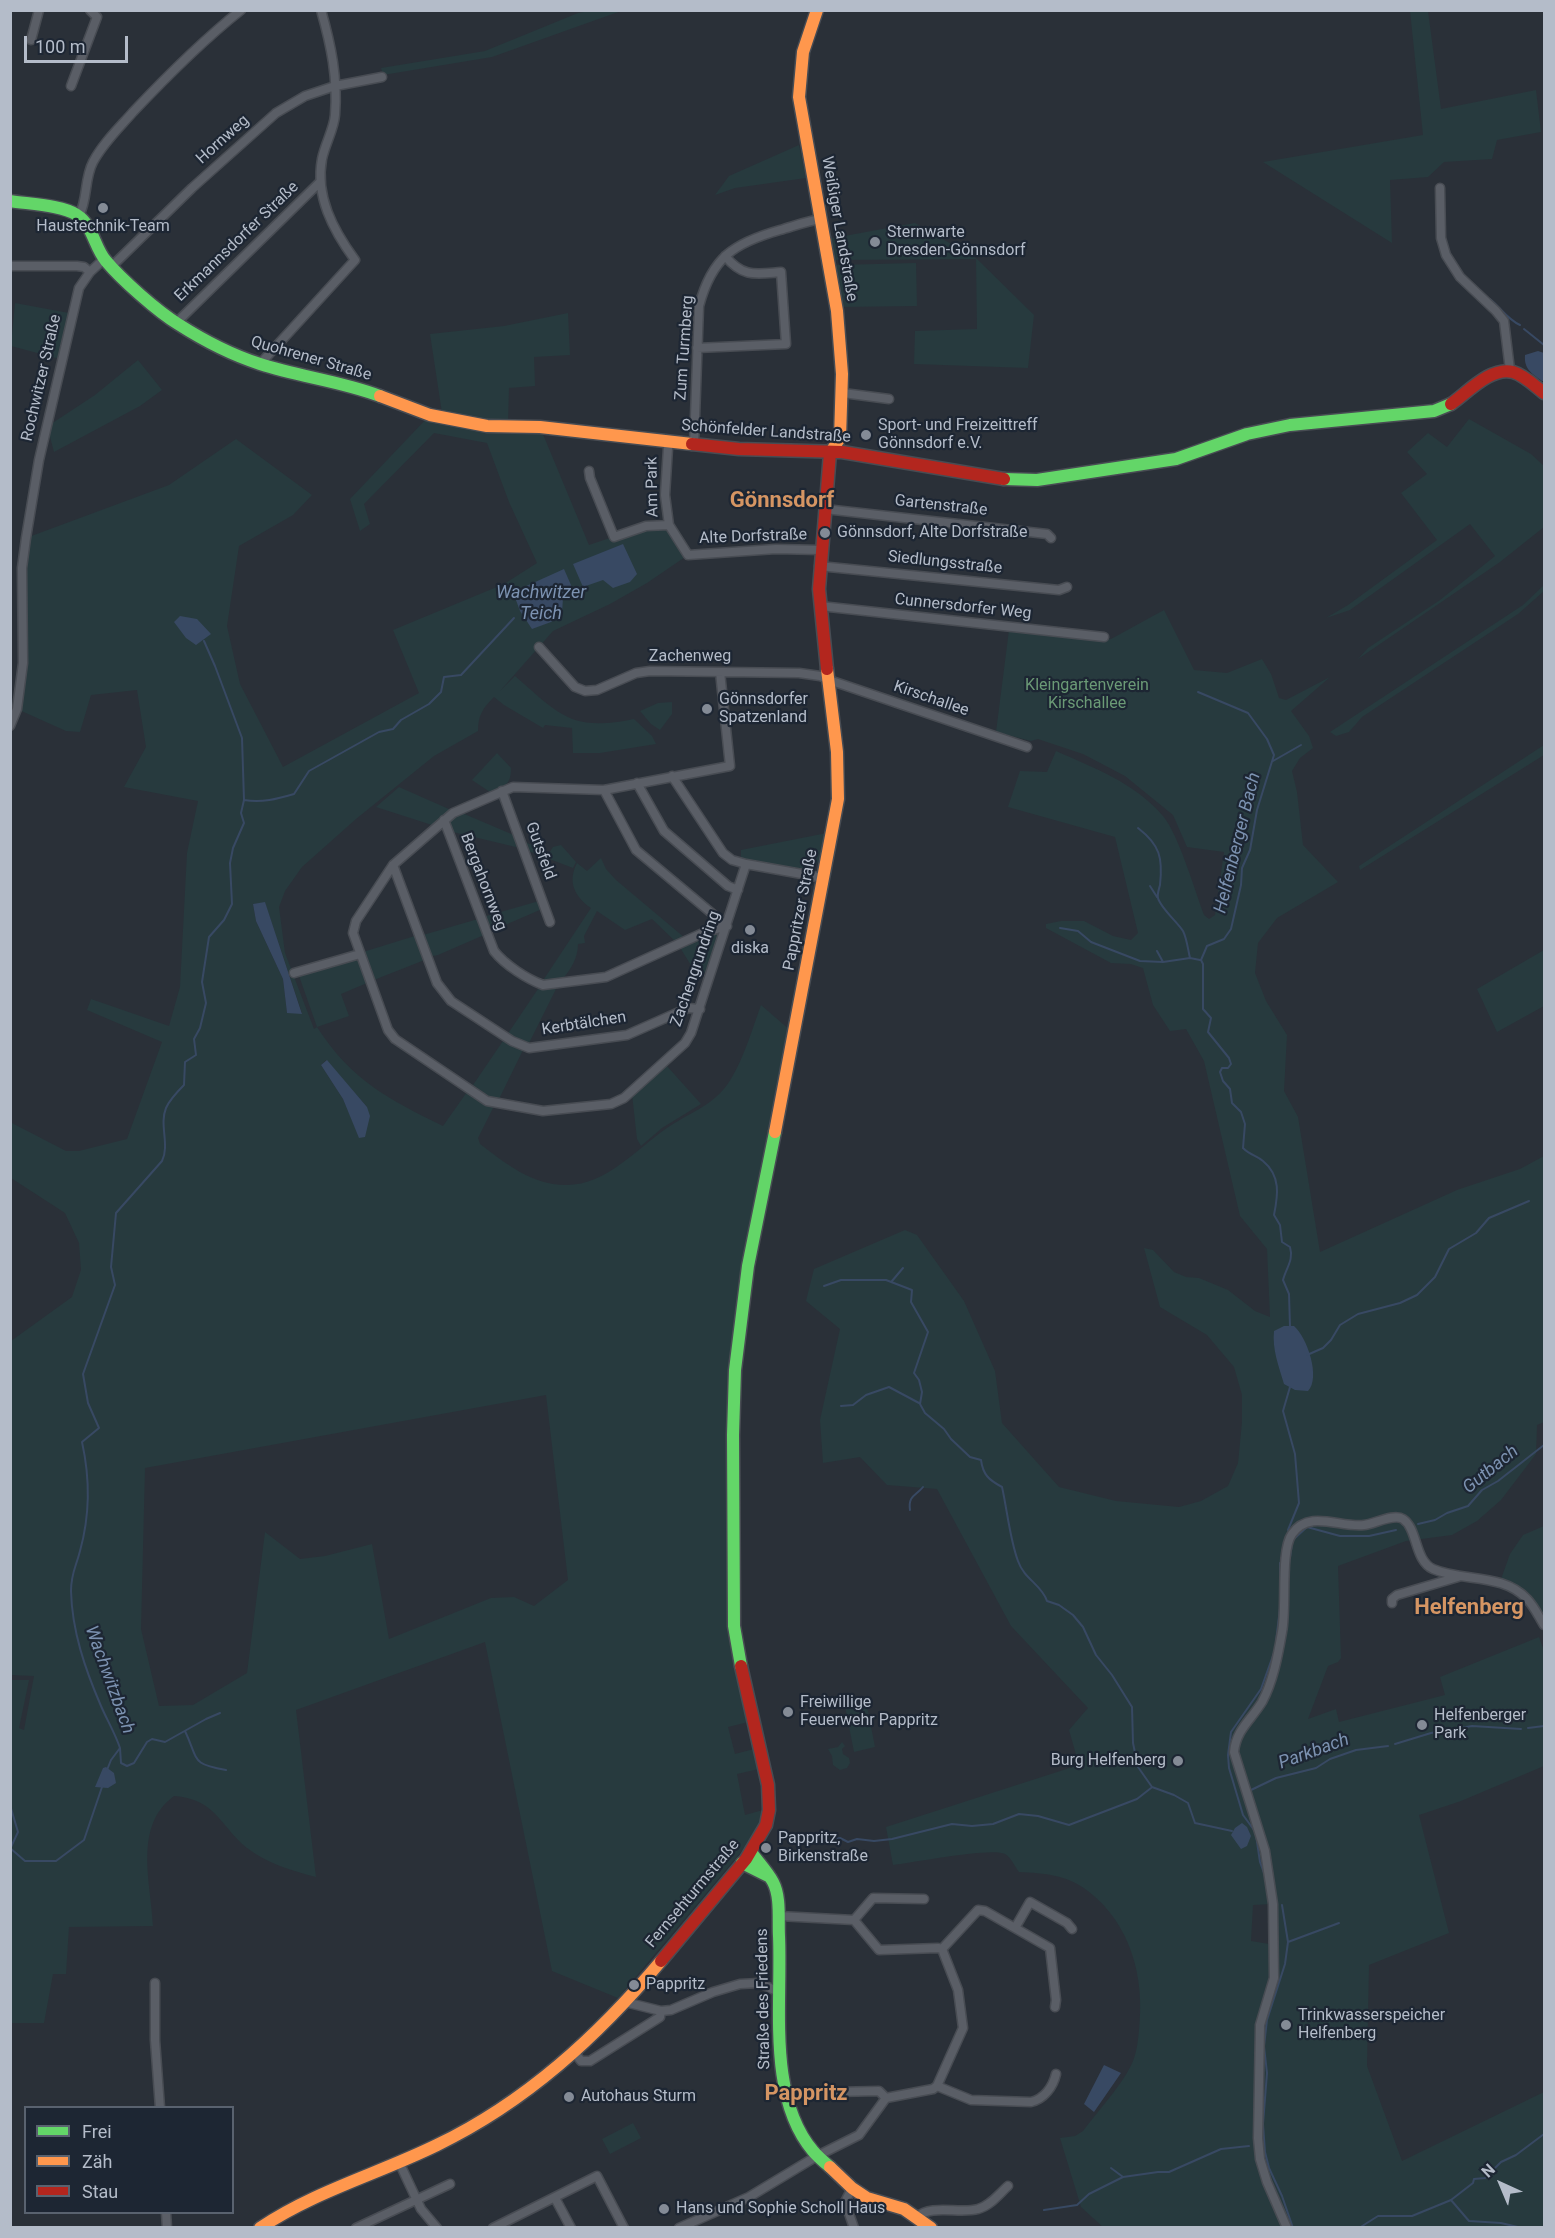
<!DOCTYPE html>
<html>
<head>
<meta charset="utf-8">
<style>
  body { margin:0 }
  #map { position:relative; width:1555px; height:2238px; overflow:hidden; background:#2a3038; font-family:Roboto,sans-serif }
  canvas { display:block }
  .frame { position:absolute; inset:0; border:12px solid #b4bcc9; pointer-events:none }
  .legend { position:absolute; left:24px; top:2106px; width:210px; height:108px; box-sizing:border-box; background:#1d2633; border:2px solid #59626f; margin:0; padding:8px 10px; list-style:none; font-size:18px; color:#b4bcc9 }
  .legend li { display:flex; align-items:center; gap:12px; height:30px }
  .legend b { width:30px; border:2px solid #59626f }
  .north { position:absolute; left:1471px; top:2154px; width:60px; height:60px; -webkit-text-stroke:4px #1d2633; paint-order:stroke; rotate:316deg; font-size:16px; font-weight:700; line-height:24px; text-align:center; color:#b4bcc9 }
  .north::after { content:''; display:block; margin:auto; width:21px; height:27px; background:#b4bcc9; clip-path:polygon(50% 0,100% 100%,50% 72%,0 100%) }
  .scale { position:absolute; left:24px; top:36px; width:104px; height:27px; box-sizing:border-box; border:3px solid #b4bcc9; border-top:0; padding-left:8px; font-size:18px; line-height:21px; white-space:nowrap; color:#b4bcc9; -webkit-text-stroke:4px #1d2633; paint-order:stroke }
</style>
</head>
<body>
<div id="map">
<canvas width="1555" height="2238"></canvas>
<div class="frame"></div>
<ul class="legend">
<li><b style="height:8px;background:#63d668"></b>Frei</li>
<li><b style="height:8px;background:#ff974d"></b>Zäh</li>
<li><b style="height:8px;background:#b3261e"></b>Stau</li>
</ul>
<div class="north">N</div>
<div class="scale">100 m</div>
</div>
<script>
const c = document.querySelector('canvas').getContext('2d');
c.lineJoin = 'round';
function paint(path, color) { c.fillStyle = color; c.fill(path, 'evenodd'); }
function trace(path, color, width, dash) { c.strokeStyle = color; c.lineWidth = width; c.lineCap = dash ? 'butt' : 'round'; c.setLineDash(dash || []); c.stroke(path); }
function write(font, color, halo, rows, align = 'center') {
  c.font = font + ' Roboto,sans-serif'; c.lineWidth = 4.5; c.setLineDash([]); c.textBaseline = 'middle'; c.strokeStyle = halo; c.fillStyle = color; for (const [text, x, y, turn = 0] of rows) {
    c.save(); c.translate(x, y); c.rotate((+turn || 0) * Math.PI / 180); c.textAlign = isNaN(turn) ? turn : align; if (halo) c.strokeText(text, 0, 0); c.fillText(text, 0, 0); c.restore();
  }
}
paint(new Path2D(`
  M589,11H621L492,57L383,75L381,68L485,51L578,13Z
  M1410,11H1428L1441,109L1536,90L1541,132L1497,140L1492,159L1444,162L1428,177L1390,180L1392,243L1263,162L1423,135Z
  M799,145L806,178L735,188L715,195L729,176Z
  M915,223L977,259L1034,315L1028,368L914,364L915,331L977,329L976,259L832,260L828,239Z
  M916,263L917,306L840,307L834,268L837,265Z
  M15,303L69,313L60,359L11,346Z
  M568,313L570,355L534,357L535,386L509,388L508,423L442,413L430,334L504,326Z
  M138,360L162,390L140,406L54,452L49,433L51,424L95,395Z
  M430,415L540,427L589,545L646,526L669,525L688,555L647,583L610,604L553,631L500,691L515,676C560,715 571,732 634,719L652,736L656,744L600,753H573L572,728L545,725L543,728L504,705L494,697C483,708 478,715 478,731L434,756L356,819L302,867L285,891L279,907L285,953L314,1029L317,1027L298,973L353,959L360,962L367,983L341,994L349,1016L317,1027C351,1080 388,1099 443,1126L467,1092L494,1106L478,1138L480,1144C505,1163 532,1185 565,1185C606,1186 636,1149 667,1128C687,1114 712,1106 727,1085C742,1064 752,1030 761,1005L791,1031L750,1224L736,1311L729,1603L748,1722L728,1727L735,1754L754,1749L759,1769L737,1774L745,1815L763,1810L762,1819L751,1840L618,1998L552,1971L485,1642L296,1710L316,1877C293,1871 266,1863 247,1848C219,1825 216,1799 174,1796C133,1826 151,1882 153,1926L69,1927L66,1974H53L44,2023H11V1680H29L19,1728L24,1730L34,1676L11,1675V1341L72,1297L81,1270L79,1243L65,1213L11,1178L10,1122L66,1151H79L127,1139L162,1042L87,1010L91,999L169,1026L180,987L187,853L198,801L124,787L146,747L137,690L91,695L80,732L66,731L17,709L26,538L169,485L236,439L312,495L293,515L239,546L227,626L240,684L283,767L419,693L393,630L504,584L537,563L509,502L487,443L434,433L364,504L370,524L360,531L350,499ZM265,903L302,1013H287L283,979L256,921L253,904ZM326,1060L367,1107L360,1138L343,1099L321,1065ZM546,1395L568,1580L534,1606L514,1597L491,1598L389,1639L372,1544L325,1556L300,1559L265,1532L247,1673L193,1705L159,1706L141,1629L145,1468Z
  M1469,419L1531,454L1544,466V527L1500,562L1358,659L1368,648L1440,600L1495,556L1470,524L1350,610L1326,618L1348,605L1437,540L1401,493L1427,474L1407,452L1428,433L1447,447Z
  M1544,585V591L1518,614L1362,717L1349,732L1336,736L1330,732L1523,605Z
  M1164,610L1194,670L1227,673L1262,659L1271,674L1279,698L1286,700L1330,677L1291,711L1309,736L1313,748L1300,758L1292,771L1297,792L1303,845L1338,882L1277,918L1258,943L1255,973L1266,1001L1287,1035L1284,1091L1298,1117L1320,1252L1457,1190L1520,1169L1544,1156V1422L1537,1425L1536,1454L1501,1500L1477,1521L1452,1535L1406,1541L1338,1566L1341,1658L1338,1662L1328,1666L1308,1719L1336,1709L1339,1722L1445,1695L1440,1677L1539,1637L1544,1651V1766L1461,1801L1419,1815L1449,1933L1369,1965L1367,2066L1402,2161L1544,2092V2227L1104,2228L1081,2207L1060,2138L1075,2136L1083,2131C1098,2111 1124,2083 1133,2061C1137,2051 1138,2040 1139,2030C1145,1978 1131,1924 1088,1891C1068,1875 1044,1873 1019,1872C1015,1867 1011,1857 1005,1854C992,1847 911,1863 893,1865L886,1827L1079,1765L1069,1730L1088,1708L1011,1626L937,1489L887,1485L860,1457L823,1463L820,1420L840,1329L806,1301L814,1269L905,1230L917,1235L964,1301L995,1371L1002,1423L1059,1487L1116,1501L1179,1507L1201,1501L1228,1486L1238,1463L1242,1422V1395L1234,1367L1207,1335L1160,1307L1144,1248L1153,1250L1174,1272L1186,1277L1199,1278L1228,1290L1255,1311L1270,1317L1267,1249L1240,1216L1204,1061L1186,1029L1170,1031L1153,1005L1143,968L1131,964L1111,963L1046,928V924L1061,921H1084L1113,936L1131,940L1138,933L1115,837L1008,807L1020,771L1047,772L1056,751C1094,768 1135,783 1163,816C1178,833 1195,891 1204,915L1209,919L1215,915L1224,852L1187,847L1173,815L1125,776L1083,754L1038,739L1031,741L996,732L1009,630L1100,640L1111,639ZM1273,1904L1275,1945L1251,1941L1253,1905Z
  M672,702V714L660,730L651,724L640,711L658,703Z
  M1544,745V755L1360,870L1359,866Z
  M497,753L511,768C511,786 504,786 490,792L472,780Z
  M399,787L451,810L432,825L376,807Z
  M462,813L516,836L520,848L453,832L449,821Z
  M827,833C823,848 824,865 806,870L741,859V850Z
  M523,841L549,853L553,847L561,845L576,862L573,868L526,850Z
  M601,858L606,869L616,880L685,938L676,942L652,919L625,930L597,911L584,936L585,943L578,944C578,958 571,969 562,980L542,982L591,908C575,897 567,882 577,863L587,871Z
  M539,901L542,909L489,932L483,917Z
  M478,919L484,935L438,955L433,956L430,955L423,935Z
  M717,932L719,935L706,975L702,968L694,970L679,946L704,938L703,935Z
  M418,935L427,959L374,980L363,952Z
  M1544,950V1006L1497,1032L1477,989Z
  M558,985L529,1043H521L507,1035L540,986Z
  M505,1038L524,1048L499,1099L490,1097L473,1085Z
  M666,1065L701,1104L662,1128L641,1146L637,1139L632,1094Z
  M1544,1526V1620L1520,1588L1501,1579L1510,1554L1523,1535Z
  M866,1701L875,1747L854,1752L845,1706Z
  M842,1742L845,1746L842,1749L843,1754L849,1758L850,1763L847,1768L840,1770L833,1765L832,1756L828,1749L838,1747Z
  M633,2123L641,2138L610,2154L602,2139Z`), '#273a3e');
paint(new Path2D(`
  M1538,351L1544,353V381H1542C1531,373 1524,369 1525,355Z
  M623,544L637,574L630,582L613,588L603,580L583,587L573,564Z
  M564,569L574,592L563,598L562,613L551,622L532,629L520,611L513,592Z
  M180,616L197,619L211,634L196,645L186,638L174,622Z
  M265,902L299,1005L302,1014L287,1013L283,979L256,921L253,904Z
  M327,1060L367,1107L370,1116L365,1137L359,1138L343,1099L321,1065Z
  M1284,1326H1294C1307,1337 1321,1378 1308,1391L1295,1390L1284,1384C1279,1367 1272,1349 1274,1331Z
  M106,1767L114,1773L116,1783L108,1788L95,1787L103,1768Z
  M1242,1823L1247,1827L1251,1836L1247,1846L1241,1849L1231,1835L1235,1828Z
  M1104,2065L1121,2073L1094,2112L1084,2104Z`), '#384963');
trace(new Path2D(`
  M1490,299C1501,308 1507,319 1520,325
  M1524,329L1544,345
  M204,641L215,666L242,738L244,800
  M1198,692L1248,713L1267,739L1274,755L1257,810L1250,850L1242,868L1241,885L1231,929L1224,939L1207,946L1201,960L1203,964V1009L1211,1018L1208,1032L1229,1058L1231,1064L1228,1068H1222L1220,1072L1223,1081L1230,1089L1232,1103L1241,1112L1245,1124L1243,1148C1250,1155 1257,1156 1263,1161C1281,1176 1278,1195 1274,1215L1280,1225L1282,1242L1290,1247C1294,1260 1286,1268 1283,1280L1289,1294L1290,1327
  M1273,761L1301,745
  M1138,828C1160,845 1163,858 1160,885C1159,889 1157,894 1158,898C1160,907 1177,922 1183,931C1187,939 1188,950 1190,958L1200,960
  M1150,886L1157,897
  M1060,928L1078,931L1091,942L1140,961L1163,962L1190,958
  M1157,951L1163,962
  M892,1281L903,1268
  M824,1286L841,1280H886L912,1290L911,1302L928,1332L914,1373L919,1380L922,1392L920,1404L925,1413L944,1429L951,1439L970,1457L981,1460C983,1475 989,1480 1002,1487C1007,1509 1010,1540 1018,1561C1024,1579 1042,1585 1047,1601L1059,1605L1073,1615L1083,1627L1096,1655L1112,1675L1132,1707L1133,1743L1138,1767L1152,1787L1174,1795L1188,1803L1195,1823L1232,1831
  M1307,1355L1323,1348L1331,1340L1340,1325L1358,1314L1400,1303L1417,1295L1435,1277L1449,1249L1476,1233L1489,1218L1529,1201
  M841,1406L853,1405L866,1395L889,1387L919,1403
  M910,1510C908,1495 916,1496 923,1487
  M1418,1524L1435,1520L1447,1513L1468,1506L1482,1490L1498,1481L1544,1445
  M1290,1532L1288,1530L1299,1503L1295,1454L1283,1411L1290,1387
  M1295,1538L1307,1527L1340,1536H1369L1396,1530
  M1288,1559L1290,1557L1293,1537
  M1280,1596V1563L1283,1562
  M1276,1641L1280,1608
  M1528,1728L1544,1726
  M185,1731C199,1761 191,1764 226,1770
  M1395,1744L1431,1733L1472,1726L1521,1729
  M120,1748L121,1763L127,1766L134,1763L147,1742L152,1739L165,1742L206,1719L220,1713
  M107,1770L111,1760L120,1748C115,1733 107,1720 101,1706C85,1669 72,1631 71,1591C71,1573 76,1567 80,1551C90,1515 90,1478 82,1442L99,1428L88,1403L83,1374L115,1285L111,1267L116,1213L162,1161C170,1145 159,1125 166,1108C170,1099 177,1092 184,1085L185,1062L196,1055L194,1039L200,1028L206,1003L202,982L209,937L224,920L232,904L230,863L233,848L244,823L241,813L244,800C262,803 277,799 294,794L309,771L379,732L393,729L401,720L429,704L441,692L444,677L461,675L514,618
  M1251,1790L1276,1778L1316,1768L1330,1759L1356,1750L1388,1746
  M10,1805L18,1832L11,1847
  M1254,1830L1243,1815L1229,1768L1228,1755L1231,1732L1261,1689L1275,1650
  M1256,1835L1260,1862L1264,1873
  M825,1841L840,1838L848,1842L857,1839L874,1841L892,1839L952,1824L972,1826L993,1824L1019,1814L1038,1816L1069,1825L1137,1799L1151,1788
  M10,1848L25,1861H56L84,1840L102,1787
  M1282,1905L1288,1942L1285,1964L1267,2020L1264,2046L1267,2073L1263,2124L1265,2152L1269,2168L1282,2196L1293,2228
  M1288,1942L1339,1923
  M1111,2168L1123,2177
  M1451,2200L1469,2221L1501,2223L1522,2228
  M1044,2210L1077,2205L1089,2194L1123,2177L1158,2172H1169L1221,2149L1249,2146
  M1359,2228L1378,2216H1412L1451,2200L1473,2183L1474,2179L1485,2178L1501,2162L1516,2155L1544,2134`), '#384963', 2);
const street = new Path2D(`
  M31,40L39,10
  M71,86L97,17L90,10
  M1440,188L1441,238L1446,255L1460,277L1496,311L1504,321L1510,370
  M79,216C88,199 84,179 93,162C103,143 119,128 133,112C167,76 202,41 241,10
  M10,266H77L84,267L90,272
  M110,268L192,188L276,113L305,96L335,86L382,77
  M176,323L320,182
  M697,348L786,344L781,272C756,274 743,278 725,256
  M260,364L355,260C333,230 315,196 322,159C325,144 334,129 335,115C338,78 331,45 321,10
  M843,393L889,399
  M694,445L699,306C712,257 734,243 780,230C794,226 807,221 821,219
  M668,448L665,495L669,525
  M589,471L590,478L614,537L646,526L669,525L688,555L776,549L820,550
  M825,509L1047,534L1051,538
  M819,566L1059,590L1067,587
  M820,606L1104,637
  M539,647L575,687L585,691L597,690L636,673L650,671L799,673L820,676L832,681L1027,747
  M720,672L730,766L604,790L513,787L453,813L393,865L356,921L353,933L388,1030L395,1039L487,1101L543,1111L611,1104L624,1098L685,1043L691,1033L746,864L824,878
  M10,726L17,709L23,663L22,568L26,538L39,460L79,288L90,272L104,259
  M672,776L723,853L732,860L746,864
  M637,783L664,831L728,886L738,890
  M604,790L636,850L727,926
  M502,791L550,922
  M444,820L494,951C505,965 527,979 543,985L606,977L703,933L727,926
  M393,865L437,983L451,1001L512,1041L529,1048L627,1035L688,1008L700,1009
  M294,973L360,954
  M1392,1603V1599L1397,1595L1458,1577
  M854,1920L873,1898L924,1899
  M1015,1928L1030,1902L1067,1923L1072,1929
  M942,1949L978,1910L985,1911L1050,1948L1056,2000L1055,2007
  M155,1983V2040L160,2108
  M625,2002L661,2011L671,2010L713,1992L740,1984L759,1983L779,1992
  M575,2053L581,2061H590L660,2017L661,2011
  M937,2086L971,2100L1031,2102C1044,2099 1053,2087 1056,2074
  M835,2092L879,2091L886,2098
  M399,2162L421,2209L437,2228
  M852,2188L845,2202L854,2228
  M555,2198L571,2228
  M166,2212L167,2228
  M917,2217C931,2204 960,2214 978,2209C990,2206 999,2194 1008,2186
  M356,2228L450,2184
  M493,2228L597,2176L624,2228
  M679,2228L749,2197L817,2156L859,2135L886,2098L933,2089L937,2086L963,2028L958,1990L942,1949L938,1948L879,1950L854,1920L779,1916
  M1287,2228L1267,2182L1260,2159L1258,2138L1260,2025L1274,1978L1273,1904L1265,1851L1234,1752C1236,1730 1251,1720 1262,1702C1273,1682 1278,1655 1282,1632C1287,1608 1280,1551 1292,1534C1309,1509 1340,1528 1364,1525C1374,1524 1394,1513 1403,1519C1418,1529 1414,1560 1433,1569C1463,1582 1503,1573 1527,1599C1534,1606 1539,1617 1544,1625`);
const fast = new Path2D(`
  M10,201C28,204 62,205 77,215C93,225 94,247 106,261C122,280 157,311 178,324C203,340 232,355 260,364C300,377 341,381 380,396
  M1004,479L1037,480L1176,459L1247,434L1290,425L1434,411L1451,404
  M741,1666L734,1626L733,1435L735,1370L748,1266L775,1132
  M751,1852C758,1862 767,1871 773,1882C781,1897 778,1920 779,1936C782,2003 767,2097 813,2151C818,2157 824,2162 830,2167
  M742,1863L770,1877`);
const slow = new Path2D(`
  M817,10L803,52L799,97L837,311L842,374L840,438L830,453
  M380,396L430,415L487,426L540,427L692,444
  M775,1132L838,799L837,752L827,669
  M830,2167L852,2188L867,2198L904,2209L931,2228
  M260,2228C315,2191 378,2174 437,2145C526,2102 598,2036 661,1961`);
const jam = new Path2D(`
  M1451,404C1467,393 1491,366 1513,372C1524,375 1535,386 1544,393
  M692,444L739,449L842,452L1004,479
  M827,669L819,589L830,453
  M661,1961L746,1859L766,1825L769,1810L768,1785L741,1666`);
trace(street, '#484c53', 11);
trace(fast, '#484c53', 15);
trace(slow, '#484c53', 15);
trace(jam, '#484c53', 15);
trace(street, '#5a5e66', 8);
trace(fast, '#63d668', 12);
trace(slow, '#ff974d', 12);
trace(jam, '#b3261e', 12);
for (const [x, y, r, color] of [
  [103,208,6,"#848b96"],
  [875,242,6,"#848b96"],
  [866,435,6,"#848b96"],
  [825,533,6,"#848b96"],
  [707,709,6,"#848b96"],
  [750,930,6,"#848b96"],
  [788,1712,6,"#848b96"],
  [1422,1725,6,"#848b96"],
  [1178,1761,6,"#848b96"],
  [766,1848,6,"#848b96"],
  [634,1985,6,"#848b96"],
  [1286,2025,6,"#848b96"],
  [569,2097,6,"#848b96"],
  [664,2209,6,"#848b96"]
]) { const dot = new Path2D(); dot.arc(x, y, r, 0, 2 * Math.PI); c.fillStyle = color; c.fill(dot); trace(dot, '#1d2633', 2); }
write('16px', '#b4bcc9', '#1d2633', [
  ["Hornweg",223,140,-42],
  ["Weißiger Landstraße",839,229,80],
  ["Erkmannsdorfer Straße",237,242,-44],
  ["Zum Turmberg",685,348,-86],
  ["Quohrener Straße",311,359,16],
  ["Rochwitzer Straße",42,378,-77],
  ["Schönfelder Landstraße",766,432,4],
  ["Am Park",653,487,-91],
  ["Gartenstraße",941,506,6],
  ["Alte Dorfstraße",753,537,-2],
  ["Siedlungsstraße",945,563,6],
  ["Cunnersdorfer Weg",963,607,6],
  ["Zachenweg",690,657],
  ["Kirschallee",931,699,19],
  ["Gutsfeld",540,851,70],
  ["Bergahornweg",483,882,69],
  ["Pappritzer Straße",801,910,-79],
  ["Zachengrundring",696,969,-71],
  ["Kerbtälchen",584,1024,-9],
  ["Fernsehturmstraße",693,1894,-50],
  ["Straße des Friedens",764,1999,-91]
]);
write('16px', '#b4bcc9', '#1d2633', [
  ["Haustechnik-Team",103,227,"center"],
  ["Sternwarte",887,233],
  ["Dresden-Gönnsdorf",887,251],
  ["Sport- und Freizeittreff",878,426],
  ["Gönnsdorf e.V.",878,444],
  ["Gönnsdorf, Alte Dorfstraße",837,533],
  ["Gönnsdorfer",719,700],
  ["Spatzenland",719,718],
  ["diska",750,949,"center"],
  ["Freiwillige",800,1703],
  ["Feuerwehr Pappritz",800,1721],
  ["Helfenberger",1434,1716],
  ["Park",1434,1734],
  ["Burg Helfenberg",1166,1761,"right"],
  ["Pappritz,",778,1839],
  ["Birkenstraße",778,1857],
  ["Pappritz",646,1985],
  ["Trinkwasserspeicher",1298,2016],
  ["Helfenberg",1298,2034],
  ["Autohaus Sturm",581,2097],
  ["Hans und Sophie Scholl Haus",676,2209]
], 'left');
write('16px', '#6b9a76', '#1d2633', [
  ["Kleingartenverein",1087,686],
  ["Kirschallee",1087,704]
]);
write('italic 18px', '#7c92b1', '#1d2633', [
  ["Wachwitzer",541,593],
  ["Teich",541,614],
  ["Helfenberger Bach",1238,843,-76],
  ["Gutbach",1491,1470,-39],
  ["Wachwitzbach",109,1680,70],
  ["Parkbach",1314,1752,-20]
]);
write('bold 22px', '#d59563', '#1d2633', [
  ["Gönnsdorf",782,501],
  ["Helfenberg",1469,1608],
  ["Pappritz",806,2094]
]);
</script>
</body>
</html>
